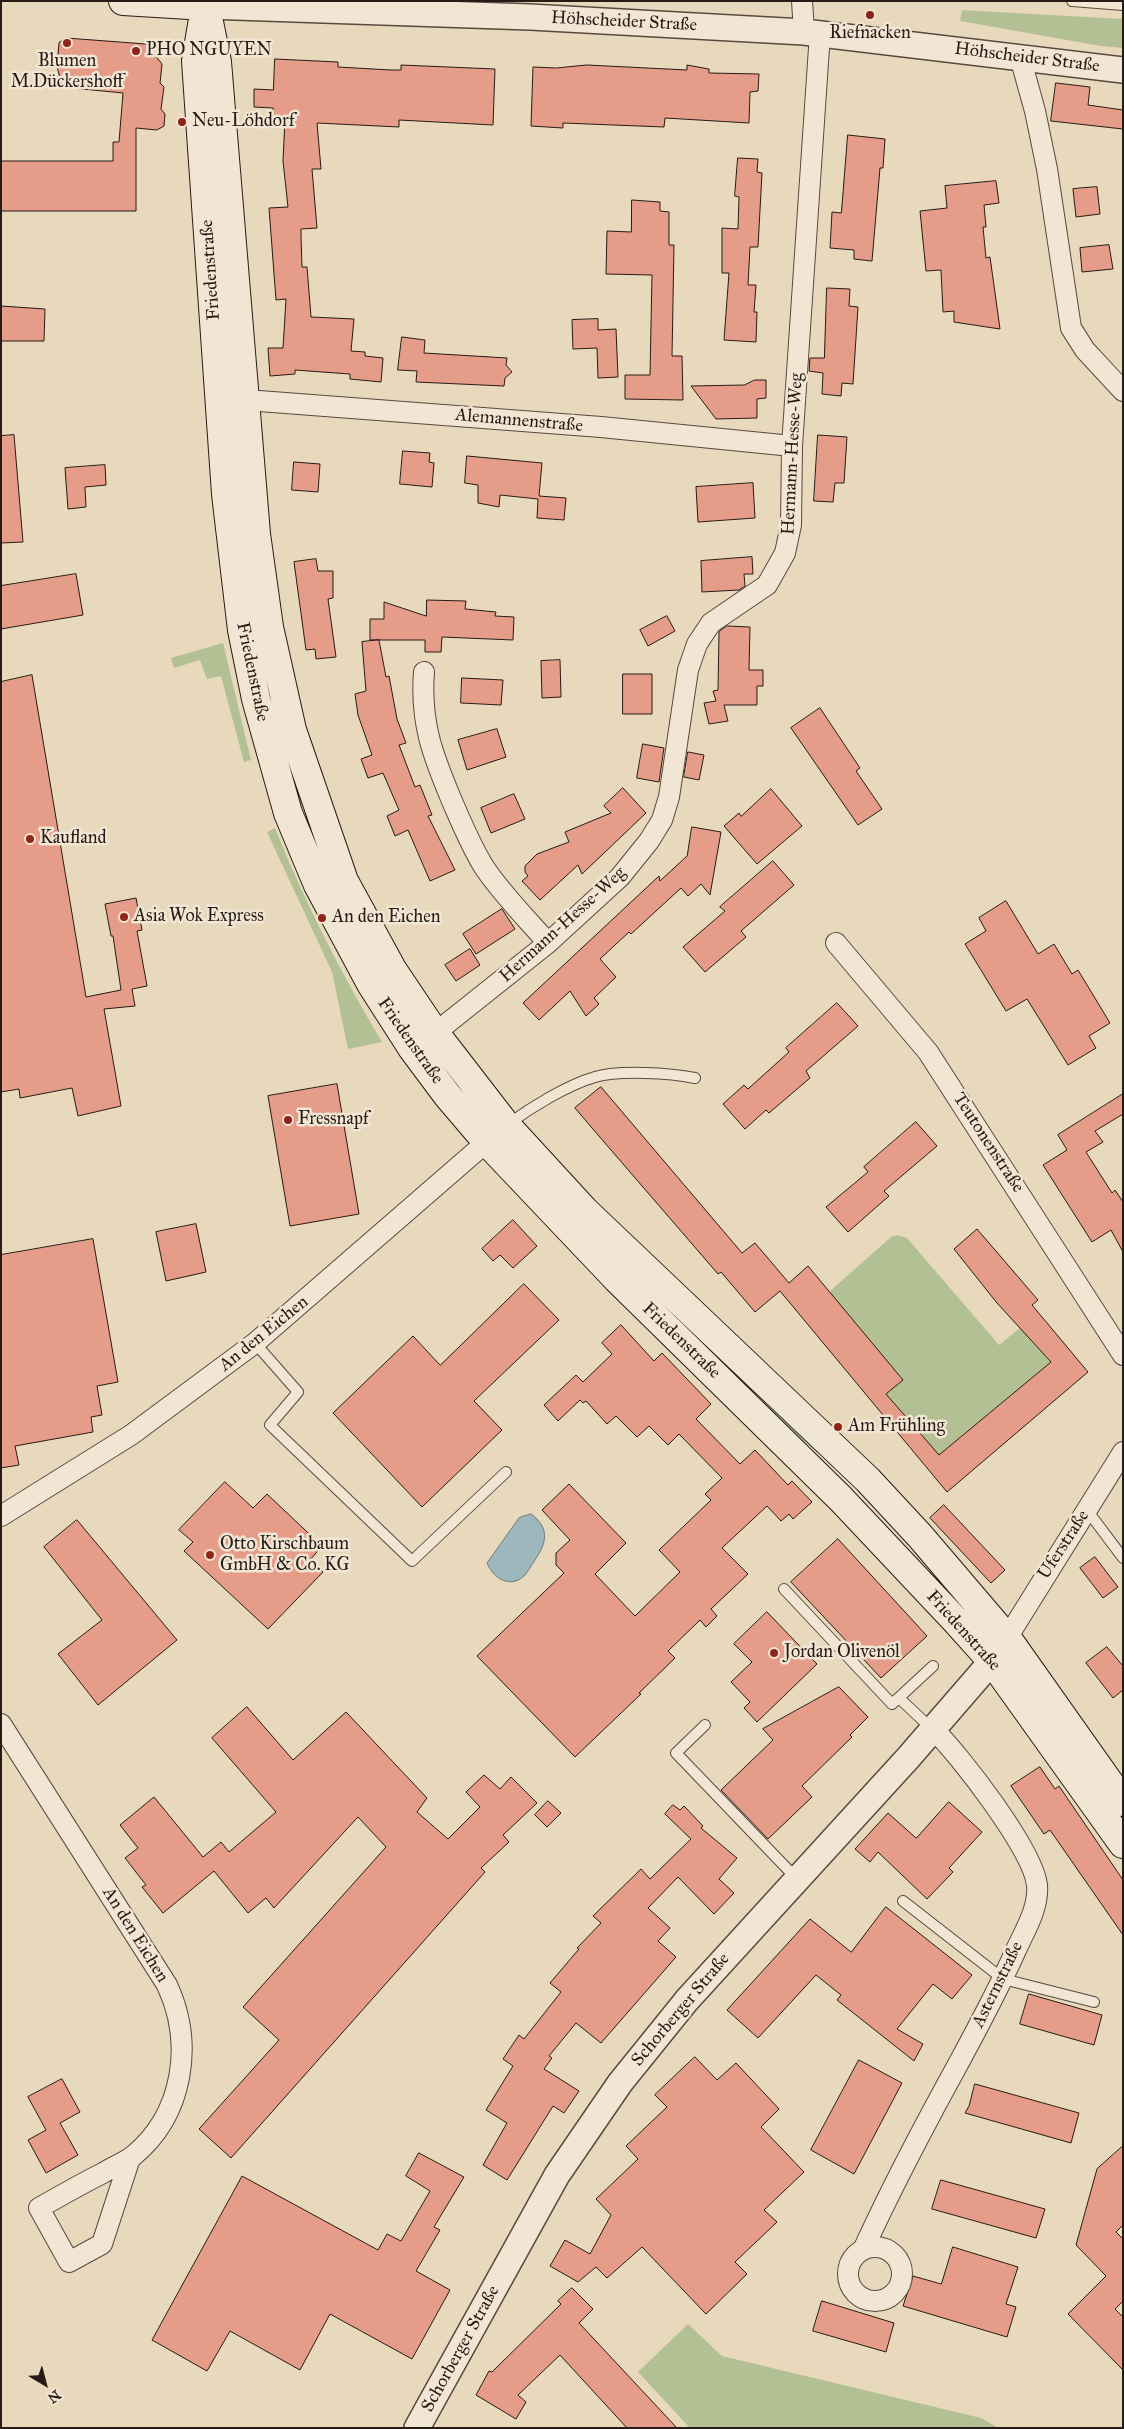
<!DOCTYPE html>
<html>
<head>
<meta charset="utf-8">
<style>
  body { margin:0 }
  #map { position:relative; width:1124px; height:2429px; overflow:hidden; background:#e8d9bc; font-family:"IM FELL Great Primer",serif }
  canvas { display:block }
  .frame { position:absolute; inset:0; border:2px solid #271b15; pointer-events:none }
  .north { position:absolute; left:20px; top:2359px; width:50px; height:50px; -webkit-text-stroke:4px #f0e6d3; paint-order:stroke; rotate:143deg; font-size:14px; font-weight:700; line-height:20px; text-align:center; color:#271b15 }
  .north::after { content:''; display:block; margin:auto; width:18px; height:22px; background:#271b15; clip-path:polygon(50% 0,100% 100%,50% 72%,0 100%) }
</style>
</head>
<body>
<div id="map">
<canvas width="1124" height="2429"></canvas>
<div class="frame"></div>
<div class="north">N</div>
</div>
<script>
const c = document.querySelector('canvas').getContext('2d');
c.lineJoin = 'round';
function paint(path, color) { c.fillStyle = color; c.fill(path, 'evenodd'); }
function trace(path, color, width, dash) { c.strokeStyle = color; c.lineWidth = width; c.lineCap = dash ? 'butt' : 'round'; c.setLineDash(dash || []); c.stroke(path); }
function write(font, color, halo, rows, align = 'center') {
  c.font = font + ' "IM FELL Great Primer",serif'; c.lineWidth = 5; c.setLineDash([]); c.textBaseline = 'middle'; c.strokeStyle = halo; c.fillStyle = color; for (const [text, x, y, turn = 0] of rows) {
    c.save(); c.translate(x, y); c.rotate((+turn || 0) * Math.PI / 180); c.textAlign = isNaN(turn) ? turn : align; if (halo) c.strokeText(text, 0, 0); c.fillText(text, 0, 0); c.restore();
  }
}
paint(new Path2D(`
  M962,10L1123,19V48L1101,46L960,21Z
  M223,643L251,760L244,762L221,676L207,679L200,660L174,668L171,658Z
  M275,828C305,903 341,973 382,1042L348,1049L332,972L267,832Z
  M898,1235L907,1238L999,1345L1021,1327L1051,1362L939,1455L886,1394L903,1380L829,1292L891,1237Z
  M636,1278L845,1475C770,1416 702,1347 633,1282Z
  M688,2324L722,2356L981,2418L999,2428H690L638,2372Z`), '#b3c093');
const water = new Path2D(`
  M531,1514C550,1528 547,1542 535,1560C531,1566 528,1572 524,1576C510,1589 493,1578 487,1563L519,1518Z`);
paint(water, '#9eb7bd');
trace(water, '#6e797a', 1);
const building = new Path2D(`
  M66,38L146,44L162,64L160,83L164,87L161,109L165,114L164,126L157,130L136,128V211H1V161H113V142H119L123,93L62,87L57,66L59,43Z
  M275,59L338,62V67L391,70H401V65L495,69L493,125L399,120V127L317,123L321,169H312L317,228L301,229V236L302,267H307L311,317L354,319L351,351L365,352V356L383,358L381,382L350,379V374L295,370V374L270,376L268,348H283L286,299L276,300L269,208L288,207L283,161L285,118L272,117L273,108L254,107V89L273,90Z
  M587,65L687,70V65L709,69V73L759,74L758,91L750,92L749,123L665,118L664,127L563,123V128L531,126L533,67L556,68Z
  M1056,83L1090,87L1088,105L1123,110V129L1051,121Z
  M848,135L885,139L883,168H880L872,261L854,259V250L830,248L832,212L841,213Z
  M738,158L758,159L757,172L762,173L758,247H750L748,285H756L754,312H757L756,342L724,340L729,273H722V228L738,229L739,197L735,196Z
  M996,181L999,203L984,205L986,227H983L986,258L990,257L1000,329L954,322V311L943,312L941,270L926,271L920,211L947,208L945,186Z
  M1097,187L1100,214L1076,217L1073,189Z
  M632,200L660,202V211L669,212V245H674L672,356H682L683,400L625,399V375H650L652,275L606,274L607,231L631,232Z
  M1109,245L1113,269L1082,272L1080,248Z
  M827,288L850,289L849,306L858,307L853,384L842,383L841,396L822,394L823,373L809,371L810,358H824Z
  M1,306L45,309L44,341H1Z
  M598,319V330L616,329L618,377L598,378L597,348L573,349L572,320Z
  M402,337L425,340L424,353L507,358L506,365L512,372L505,378L504,386L416,382L417,371L398,370Z
  M755,380H766V398L757,399V418L716,419L691,386L744,385Z
  M14,435L23,542L1,543V436Z
  M818,435L847,437L844,483H835L833,502L814,501Z
  M403,451L430,453L429,462L434,463L432,487L400,484Z
  M467,456L542,463L539,496L566,498L564,520L537,518L538,499L500,495L499,507L478,503V485L465,483Z
  M294,462L320,464L318,492L292,490Z
  M105,465L106,485L85,487L86,507L68,509L65,468Z
  M753,483L755,518L698,522L696,487Z
  M752,557L753,574H744L745,586L739,590L702,592L701,561Z
  M316,559L318,571H333V598L328,599L336,657L316,659L315,649L306,650L294,562Z
  M76,574L83,615L1,629V586Z
  M427,600L466,601L465,609L496,612L495,616L514,617L513,640L442,637L441,652H425V640H370V619H384V602L426,616Z
  M667,616L675,631L648,646L640,630Z
  M727,626L750,627L749,670H763V686H757V705H724L728,721L709,724L704,703L716,701L713,691L718,690L719,632Z
  M379,640L386,677L389,676L397,719L406,743L399,745L415,787L420,785L432,815L428,816L455,870L430,881L408,830L395,836L387,816L399,810L383,773L368,778L361,759L372,755L358,715L355,694L366,691L362,642Z
  M560,660L561,697L542,698L541,661Z
  M623,674H652V714H623Z
  M32,675L86,997L121,990L113,936H111L105,904L136,898L142,930L137,931L147,986L132,989L135,1006L104,1009L121,1106L78,1116L72,1088L20,1098L19,1089L1,1092V682Z
  M462,678L503,680L501,705L461,703Z
  M820,708L860,768L856,771L882,809L858,825L791,728Z
  M497,729L506,757L467,770L458,740Z
  M643,744L664,748L659,782L637,778Z
  M688,752L704,755L699,780L684,777Z
  M623,788L646,813L582,874L578,865L540,900L522,881L528,876L525,872V866L537,854L569,842L565,832L611,813L604,806Z
  M771,789L802,826L757,864L724,826L739,813L741,816Z
  M514,794L525,819L491,833L481,808Z
  M692,827L721,832L710,895L701,884L688,896L681,888L631,934L629,932L600,959L616,977L594,998L599,1004L586,1016L570,991L539,1020L523,1003L659,876L660,881L687,856Z
  M773,861L794,885L741,931L746,937L705,972L683,947L725,911L720,907Z
  M1006,901L1038,954L1054,944L1072,974L1078,970L1110,1023L1089,1036L1096,1048L1068,1065L1027,999L1006,1011L965,944L986,931L979,918Z
  M502,909L515,929L476,954L463,934Z
  M470,949L480,965L456,981L445,965Z
  M837,1003L858,1026L806,1071L810,1078L769,1113L766,1110L745,1129L723,1104L744,1085L748,1089L789,1052L786,1048Z
  M337,1084L359,1214L290,1226L268,1096Z
  M601,1087L742,1253L755,1243L789,1283L808,1266L903,1380L886,1394L939,1455L1051,1362L997,1303L954,1249L977,1229L1038,1300L1032,1305L1088,1372L947,1492L780,1291L755,1312L721,1272L718,1274L592,1128L575,1108Z
  M1123,1094V1114L1095,1131L1103,1142L1086,1152L1112,1193L1115,1190L1123,1202V1252L1111,1230L1092,1242L1043,1165L1067,1150L1058,1135Z
  M916,1122L937,1146L884,1191L889,1196L848,1232L826,1207L868,1172L864,1167Z
  M513,1220L537,1246L513,1268L500,1255L493,1261L482,1249Z
  M196,1224L206,1272L166,1281L156,1232Z
  M93,1239L118,1382L97,1386L102,1415L91,1417L93,1432L15,1446L19,1465L1,1468V1255Z
  M524,1284L559,1320L474,1401L502,1430L422,1507L333,1413L413,1336L440,1365Z
  M621,1325L654,1361L662,1353L711,1404L696,1419L740,1464L755,1450L788,1485L792,1481L812,1502L793,1519L789,1514L781,1521L767,1506L722,1548L748,1574L711,1609L717,1616L706,1627L700,1620L668,1651L675,1658L639,1693L641,1694L575,1757L477,1656L564,1573L556,1565V1553L570,1540L542,1510L569,1484L626,1543L595,1574L635,1616L680,1572L659,1550L711,1500L705,1494L722,1478L679,1434L668,1445L649,1426L637,1437L616,1416L607,1424L586,1401L583,1403L580,1400L558,1421L544,1405L576,1375L583,1382L612,1354L602,1343Z
  M225,1482L253,1508L267,1494L322,1546L310,1560L323,1572L268,1629L184,1551L193,1542L179,1530Z
  M944,1505L1005,1570L991,1583L930,1518Z
  M77,1520L177,1640L98,1705L58,1654L102,1620L44,1547Z
  M838,1539L927,1636L881,1678L791,1582Z
  M1095,1557L1118,1587L1103,1598L1080,1568Z
  M767,1612L817,1664L757,1722L744,1708L750,1702L731,1682L752,1662L734,1644Z
  M1107,1647L1123,1666V1690L1113,1698L1086,1663Z
  M839,1687L868,1717L850,1735L852,1737L802,1786L812,1797L768,1839L721,1790L773,1740L763,1729Z
  M247,1707L293,1760L346,1712L427,1798L417,1812L448,1839L480,1807L466,1792L484,1775L500,1789L511,1777L537,1803L503,1835L509,1842L481,1868L485,1872L231,2158L199,2129L279,2040L243,2007L386,1847L358,1817L274,1908L266,1898L248,1913L214,1871L163,1913L142,1887L146,1885L125,1858L138,1848L120,1825L154,1797L203,1857L221,1842L229,1852L276,1812L212,1738Z
  M1040,1767L1055,1789L1059,1786L1123,1880V1935L1050,1830L1044,1834L1011,1786Z
  M548,1801L561,1813L547,1827L535,1815Z
  M949,1802L982,1832L949,1868L953,1872L927,1899L878,1852L870,1862L855,1849L888,1813L916,1838Z
  M673,1805L680,1810L684,1806L703,1826L701,1828L737,1858L719,1879L734,1893L714,1914L678,1877L648,1908L670,1928L658,1941L676,1957L601,2043L576,2023L549,2056L552,2058L544,2069L579,2091L564,2113L553,2106L507,2180L483,2165L507,2123L486,2110L513,2066L503,2059L519,2035L524,2039L561,1992L550,1983L579,1949L577,1948L601,1923L593,1916L641,1869L650,1879L691,1839L665,1814Z
  M886,1907L972,1975L952,1999L933,1984L897,2029L923,2044L914,2061L837,2000L841,1995L816,1975L758,2038L727,2010L810,1919L851,1952Z
  M1029,1994L1102,2015L1094,2045L1020,2024Z
  M695,2057L717,2080L736,2063L779,2109L761,2127L804,2172L764,2210L777,2222L735,2262L747,2274L706,2314L642,2247L607,2278L596,2267L578,2282L550,2266L565,2240L590,2254L611,2215L596,2199L638,2159L626,2146L667,2107L655,2095Z
  M859,2060L902,2083L854,2174L811,2150Z
  M62,2079L80,2112L60,2123L78,2155L46,2173L28,2140L46,2130L28,2097Z
  M975,2084L1079,2113L1071,2143L965,2113L969,2106Z
  M1123,2146V2225L1116,2232L1123,2239V2301L1115,2309L1123,2317V2370L1068,2314L1106,2276L1076,2245L1097,2169Z
  M419,2153L464,2177L434,2227L440,2230L416,2271L450,2290L412,2359L330,2314L300,2370L230,2331L207,2371L152,2340L242,2176L378,2250L387,2234L401,2241L430,2191L406,2176Z
  M941,2180L1045,2209L1036,2238L932,2209Z
  M953,2247L1018,2267L1006,2304L1016,2307L1007,2337L903,2306L913,2276L941,2284Z
  M572,2288L593,2309L579,2323L677,2428H627L560,2355L518,2395L526,2402L516,2419L476,2395L489,2371L492,2372L561,2304L558,2301Z
  M822,2301L894,2323L886,2352L813,2331Z`);
paint(building, '#e59c89');
trace(building, '#271b15', 1);
const service = new Path2D(`
  M1072,1L1123,5
  M507,1125C530,1108 567,1085 595,1077C619,1070 670,1073 695,1078
  M255,1343L298,1392L270,1425L412,1561L506,1472
  M1087,1510L1123,1558
  M784,1589L892,1704L933,1666
  M899,1698L932,1729
  M705,1725L676,1753L797,1879
  M903,1901L1003,1979L1094,2002`);
const minor = new Path2D(`
  M802,1L804,32
  M1020,57L1035,111L1047,169L1071,328L1085,350L1123,391
  M246,400L601,427L792,446
  M424,672C420,723 433,756 452,801C462,824 471,846 484,867C502,894 526,918 548,943
  M836,943L928,1052L1123,1355
  M435,1033L548,943L620,877L649,841L662,820L669,797L688,670L697,644L711,623L767,585L785,553L791,525L792,446L820,33
  M1,1516L131,1435L255,1343L497,1133
  M1007,1638L1123,1452
  M1,1724L167,1985C194,2043 184,2114 133,2156C124,2163 112,2167 103,2173C81,2184 60,2196 39,2208L69,2262L102,2244L130,2158
  M848 2274a27 27 0 1 1 54 0a27 27 0 1 1-54 0Z
  M863,2250C884,2204 907,2159 931,2114C960,2060 991,2006 1016,1950C1025,1930 1039,1908 1037,1885C1033,1850 960,1755 933,1729`);
const tertiary = new Path2D(`
  M206,6L530,17L804,32L1123,70
  M417,2428L557,2175L620,2083L687,2000L908,1758L992,1661L1003,1645`);
const secondary = new Path2D(`
  M123,1L206,6
  M206,1L196,61L226,494L242,630L256,699L288,813L318,885L371,984L412,1048L447,1095L487,1142L617,1279L841,1499L955,1620L992,1661L1123,1844
  M209,22L217,62L256,534L269,627L292,730L344,881L392,969L435,1033L506,1125L584,1210L868,1480L920,1536L1007,1638L1123,1802`);
trace(service, '#574a3f', 12);
trace(minor, '#574a3f', 22);
trace(tertiary, '#574a3f', 28);
trace(secondary, '#271b15', 30);
trace(service, '#f0e6d3', 10);
trace(minor, '#f0e6d3', 20);
trace(tertiary, '#f0e6d3', 25);
trace(secondary, '#f0e6d3', 28);
for (const [x, y, r, color] of [
  [870,15,5,"#8f2418"],
  [67,43,5,"#8f2418"],
  [136,51,5,"#8f2418"],
  [182,122,5,"#8f2418"],
  [30,839,5,"#8f2418"],
  [124,917,5,"#8f2418"],
  [322,918,5,"#8f2418"],
  [288,1120,5,"#8f2418"],
  [838,1427,5,"#8f2418"],
  [210,1555,5,"#8f2418"],
  [774,1653,5,"#8f2418"]
]) { const dot = new Path2D(); dot.arc(x, y, r, 0, 2 * Math.PI); c.fillStyle = color; c.fill(dot); trace(dot, '#f0e6d3', 2); }
write('18px', '#271b15', '#f0e6d3', [
  ["Höhscheider Straße",624,22,3],
  ["Höhscheider Straße",1027,58,7],
  ["Friedenstraße",211,270,-94],
  ["Alemannenstraße",519,421,5],
  ["Hermann-Hesse-Weg",793,454,-87],
  ["Friedenstraße",252,672,78],
  ["Hermann-Hesse-Weg",563,925,-42],
  ["Friedenstraße",410,1041,55],
  ["Teutonenstraße",988,1143,57],
  ["An den Eichen",264,1334,-39],
  ["Friedenstraße",681,1341,44],
  ["Uferstraße",1064,1545,-57],
  ["Friedenstraße",963,1631,48],
  ["An den Eichen",135,1935,58],
  ["Asternstraße",998,1985,-64],
  ["Schorberger Straße",681,2010,-50],
  ["Schorberger Straße",461,2349,-61]
]);
write('18px', '#271b15', '#f0e6d3', [
  ["Riefnacken",870,34,"center"],
  ["PHO NGUYEN",146,51],
  ["Blumen",67,62,"center"],
  ["M.Dückershoff",67,83,"center"],
  ["Neu-Löhdorf",192,122],
  ["Kaufland",40,839],
  ["Asia Wok Express",134,917],
  ["An den Eichen",332,918],
  ["Fressnapf",298,1120],
  ["Am Frühling",848,1427],
  ["Otto Kirschbaum",220,1545],
  ["GmbH & Co. KG",220,1566],
  ["Jordan Olivenöl",784,1653]
], 'left');
</script>
</body>
</html>
